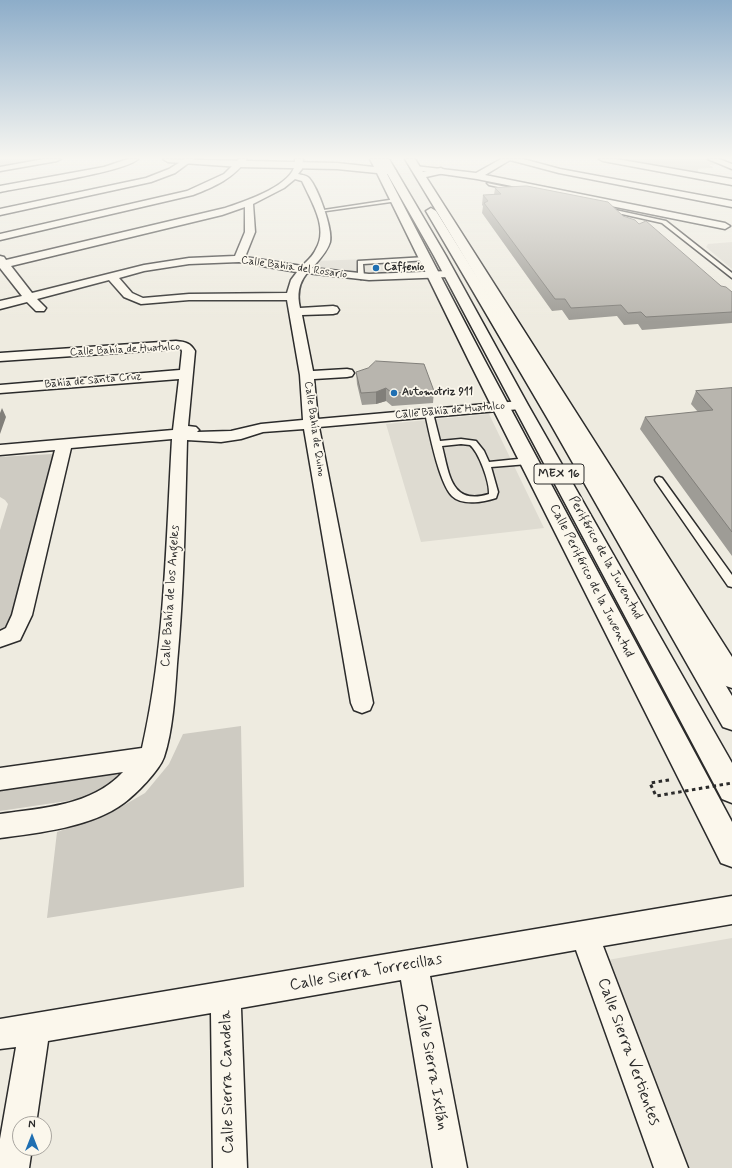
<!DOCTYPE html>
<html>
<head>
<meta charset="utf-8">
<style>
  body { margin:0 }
  #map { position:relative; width:732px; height:1168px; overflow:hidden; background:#eeebe0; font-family:Mynerve,sans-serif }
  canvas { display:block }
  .north { position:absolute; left:12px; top:1116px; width:40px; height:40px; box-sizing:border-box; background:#fbf7ec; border:1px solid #a8a59f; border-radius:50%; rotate:0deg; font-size:11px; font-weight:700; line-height:16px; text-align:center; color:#2b2b2b }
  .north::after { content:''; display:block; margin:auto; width:14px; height:18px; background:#1f6fb2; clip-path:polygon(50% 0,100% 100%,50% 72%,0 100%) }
</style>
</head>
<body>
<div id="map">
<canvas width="732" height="1168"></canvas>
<div class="north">N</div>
</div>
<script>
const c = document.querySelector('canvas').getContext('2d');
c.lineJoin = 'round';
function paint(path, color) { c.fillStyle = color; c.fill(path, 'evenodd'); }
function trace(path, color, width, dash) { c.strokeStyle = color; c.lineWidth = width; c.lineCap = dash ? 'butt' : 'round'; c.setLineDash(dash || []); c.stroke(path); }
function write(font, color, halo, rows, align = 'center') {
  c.font = font + ' Mynerve,sans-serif'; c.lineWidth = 3.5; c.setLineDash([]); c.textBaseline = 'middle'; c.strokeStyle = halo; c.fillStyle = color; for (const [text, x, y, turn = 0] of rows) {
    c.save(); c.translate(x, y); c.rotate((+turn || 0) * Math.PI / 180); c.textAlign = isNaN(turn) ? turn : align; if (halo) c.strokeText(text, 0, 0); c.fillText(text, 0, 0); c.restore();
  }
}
paint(new Path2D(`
  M732,242V269L706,247L708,244Z
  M413,257L418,271L374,275L315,269L316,261Z
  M489,414L544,528L421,542L386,424Z
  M732,938V1168H679L602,961Z`), '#dedbd1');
paint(new Path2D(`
  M0,159H48L0,168Z
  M605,159H706L719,164L710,165L714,168L698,169V176Z
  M52,454L53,459L10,623L6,628L0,629V530L8,504L5,500L0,497V457Z
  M241,726L244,887L47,918L57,832L107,815L145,793L169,764L183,734Z
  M107,772L117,775L115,783L87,798L0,811V788Z`), '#cecbc2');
const lane = new Path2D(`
  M487,183L516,189L518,190L516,191L489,185Z
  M396,199L398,201L319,212L317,211Z
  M606,208L666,221L732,273V278L662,223L604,210Z
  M426,257L428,258V260L363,264L364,277L361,279L358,277V261Z
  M426,411H429L433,413L440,441L461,439L476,441L484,451L489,462L528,458L532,461L528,464L491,467L498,492L496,498C484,502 462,506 452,496C439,483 429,431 425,413ZM461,444L470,445C479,452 490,483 489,494C451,506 449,474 442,446Z
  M659,477L662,478L732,575V587L728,586L656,482L655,480L656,478Z`);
const street = new Path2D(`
  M44,159H61L57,161L0,171V167Z
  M128,159H138C125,172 24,187 0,192V186L104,167Z
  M185,159H194L175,173L151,182L0,215V209L146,178L169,169Z
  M239,159H247C234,178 214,187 193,195L0,240V234L187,191L224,174Z
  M295,159H303L302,169L298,174C302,175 306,175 309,178C318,188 333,229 330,242C327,252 319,260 312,268L369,274L449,271L454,274L449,277L369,280L307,273C298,284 297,295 300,308L333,306L337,307L339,310L337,313L333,314L302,315L313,371L347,369L352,370L354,373L352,376L347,377L314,379L318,419L520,401L525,402L527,405L525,408L520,409L319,427L373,703L370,710L362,713L354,710L351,703L304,429L263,432L241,439L221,442L187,440C185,515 184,590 177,664C175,693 173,730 164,757C159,771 136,794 124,803C92,827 39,833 0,838V814C42,808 92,806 123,772L0,790V768L142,748C165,647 166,542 172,439L71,448L32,615L20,640L0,647V631L6,628L12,615L55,450L0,455V445L173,430L179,379L0,393V385L180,370L182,351L181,349H176L0,361V353L176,341C186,342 190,343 195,351L188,426L196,427L199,430L197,432L231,431L261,424L303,420L300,375L287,300H189L141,304L124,297L109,280L37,299L46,308L44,311H36L27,302L0,309V301L22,296L0,268V256L4,257L6,260L225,208C243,202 286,188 294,168C295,166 295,162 295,159ZM295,179L302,181C311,201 329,228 316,249C313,256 307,261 302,266L245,257L255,232L253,204L284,188ZM245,207V232L235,256L189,258L144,265L32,293L11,266L222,215ZM239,262L297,272L291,280L287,293L189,294L143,298L132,293L119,278L144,271L189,264Z
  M501,159H523L560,169L732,201V207L559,173L510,160L485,175L725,223L730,226L725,229L477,179L415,170L411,168L415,166L476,173Z
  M599,159H616L732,179V185L603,161Z
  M708,159H719L732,164V169Z
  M732,896V924L603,946L688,1168H654L576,950L430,976L467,1168H433L401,980L241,1008L247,1168H213L211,1013L48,1041L36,1124H20V1148H32L29,1168H0V1139L16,1047L0,1049V1019Z`);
const secondary = new Path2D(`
  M163,159L337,163L374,167L370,159H380L384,167L394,169L396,171L394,173L387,174L485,361L732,822V867L721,863L469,361L377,173L337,169L240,167L168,162Z
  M405,159H415L423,172L441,168L446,171L444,173L426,177L732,657V688L723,685Z`);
const highway = new Path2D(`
  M379,159H389L446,256L528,405L732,763V803L722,799L434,256Z
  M431,208L436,211L567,421L732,696V730L723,727L549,421L426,211Z`);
trace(lane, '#2b2b2b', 3);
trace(street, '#2b2b2b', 3);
trace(secondary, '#2b2b2b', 3);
trace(highway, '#2b2b2b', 3);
paint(lane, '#fbf7ec');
paint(street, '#fbf7ec');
paint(secondary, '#fbf7ec');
paint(highway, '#fbf7ec');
trace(new Path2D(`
  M669,780L650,783L656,796L732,783`), '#2b2b2b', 3, [3.5, 3.5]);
paint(new Path2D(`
  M495,188L623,216L639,224L721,286L732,292V323L642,330L638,324L624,325L617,316L569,320L562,310L552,311L482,213L483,206L482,205L483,195H494Z
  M356,372L434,391L433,403L392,406L386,401L376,404L362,405L357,384Z
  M732,388V556L640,429L645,417L698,412L691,404L696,391Z`), '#9e9c96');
paint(new Path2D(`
  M386,388V401L376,404V392Z
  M2,408L6,417L0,434V413Z`), '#817f7a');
const building = new Path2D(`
  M527,186L608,202L623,216L635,220L639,224L646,221L721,286L726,287L732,292V312L646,317L641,312L628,313L621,305L571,308L565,299H555L484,203L488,201L483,195L501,194L495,188Z
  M376,361L424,364L434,391L392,393L386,388L376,392L361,393L356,372L368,368Z
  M732,388V532L645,417L713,410L696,391Z`);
paint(building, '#b8b5ae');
trace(building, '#817f7a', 1);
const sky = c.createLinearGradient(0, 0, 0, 322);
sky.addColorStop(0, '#8dadc9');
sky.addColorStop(0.49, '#f7f6f1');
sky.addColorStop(1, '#f7f6f100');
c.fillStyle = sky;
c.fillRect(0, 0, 732, 322);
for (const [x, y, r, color] of [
  [376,268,4,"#1f6fb2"],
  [394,393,4,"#1f6fb2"]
]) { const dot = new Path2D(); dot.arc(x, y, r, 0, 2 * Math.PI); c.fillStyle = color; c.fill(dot); trace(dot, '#fbf7ec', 1.5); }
write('11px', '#2b2b2b', '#fbf7ec', [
  ["Calle Bahia del Rosario",294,268,8],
  ["Calle Bahía de Huatulco",125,350,-3],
  ["Bahía de Santa Cruz",93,381,-5],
  ["Calle Bahía de Huatulco",450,411,-5],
  ["Calle Bahía de Quino",314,429,82]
]);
write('bold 11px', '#2b2b2b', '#fbf7ec', [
  ["Caffenio",384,268],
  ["Automotriz 911",402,393]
], 'left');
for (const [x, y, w] of [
  [559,474,50]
]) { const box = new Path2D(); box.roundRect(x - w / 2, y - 10, w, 20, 3); c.fillStyle = '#fbf7ec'; c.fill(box); trace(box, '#2b2b2b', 1); }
write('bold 12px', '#2b2b2b', null, [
  ["MEX 16",559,474]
]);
write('13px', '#2b2b2b', '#fbf7ec', [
  ["Periférico de la Juventud",605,558,61],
  ["Calle Periférico de la Juventud",591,581,63],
  ["Calle Bahía de los Angeles",171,596,-86]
]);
write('16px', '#2b2b2b', '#fbf7ec', [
  ["Calle Sierra Torrecillas",366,973,-10],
  ["Calle Sierra Vertientes",628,1052,70],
  ["Calle Sierra Ixtlán",431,1067,80],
  ["Calle Sierra Candela",228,1082,-91]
]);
</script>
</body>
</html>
